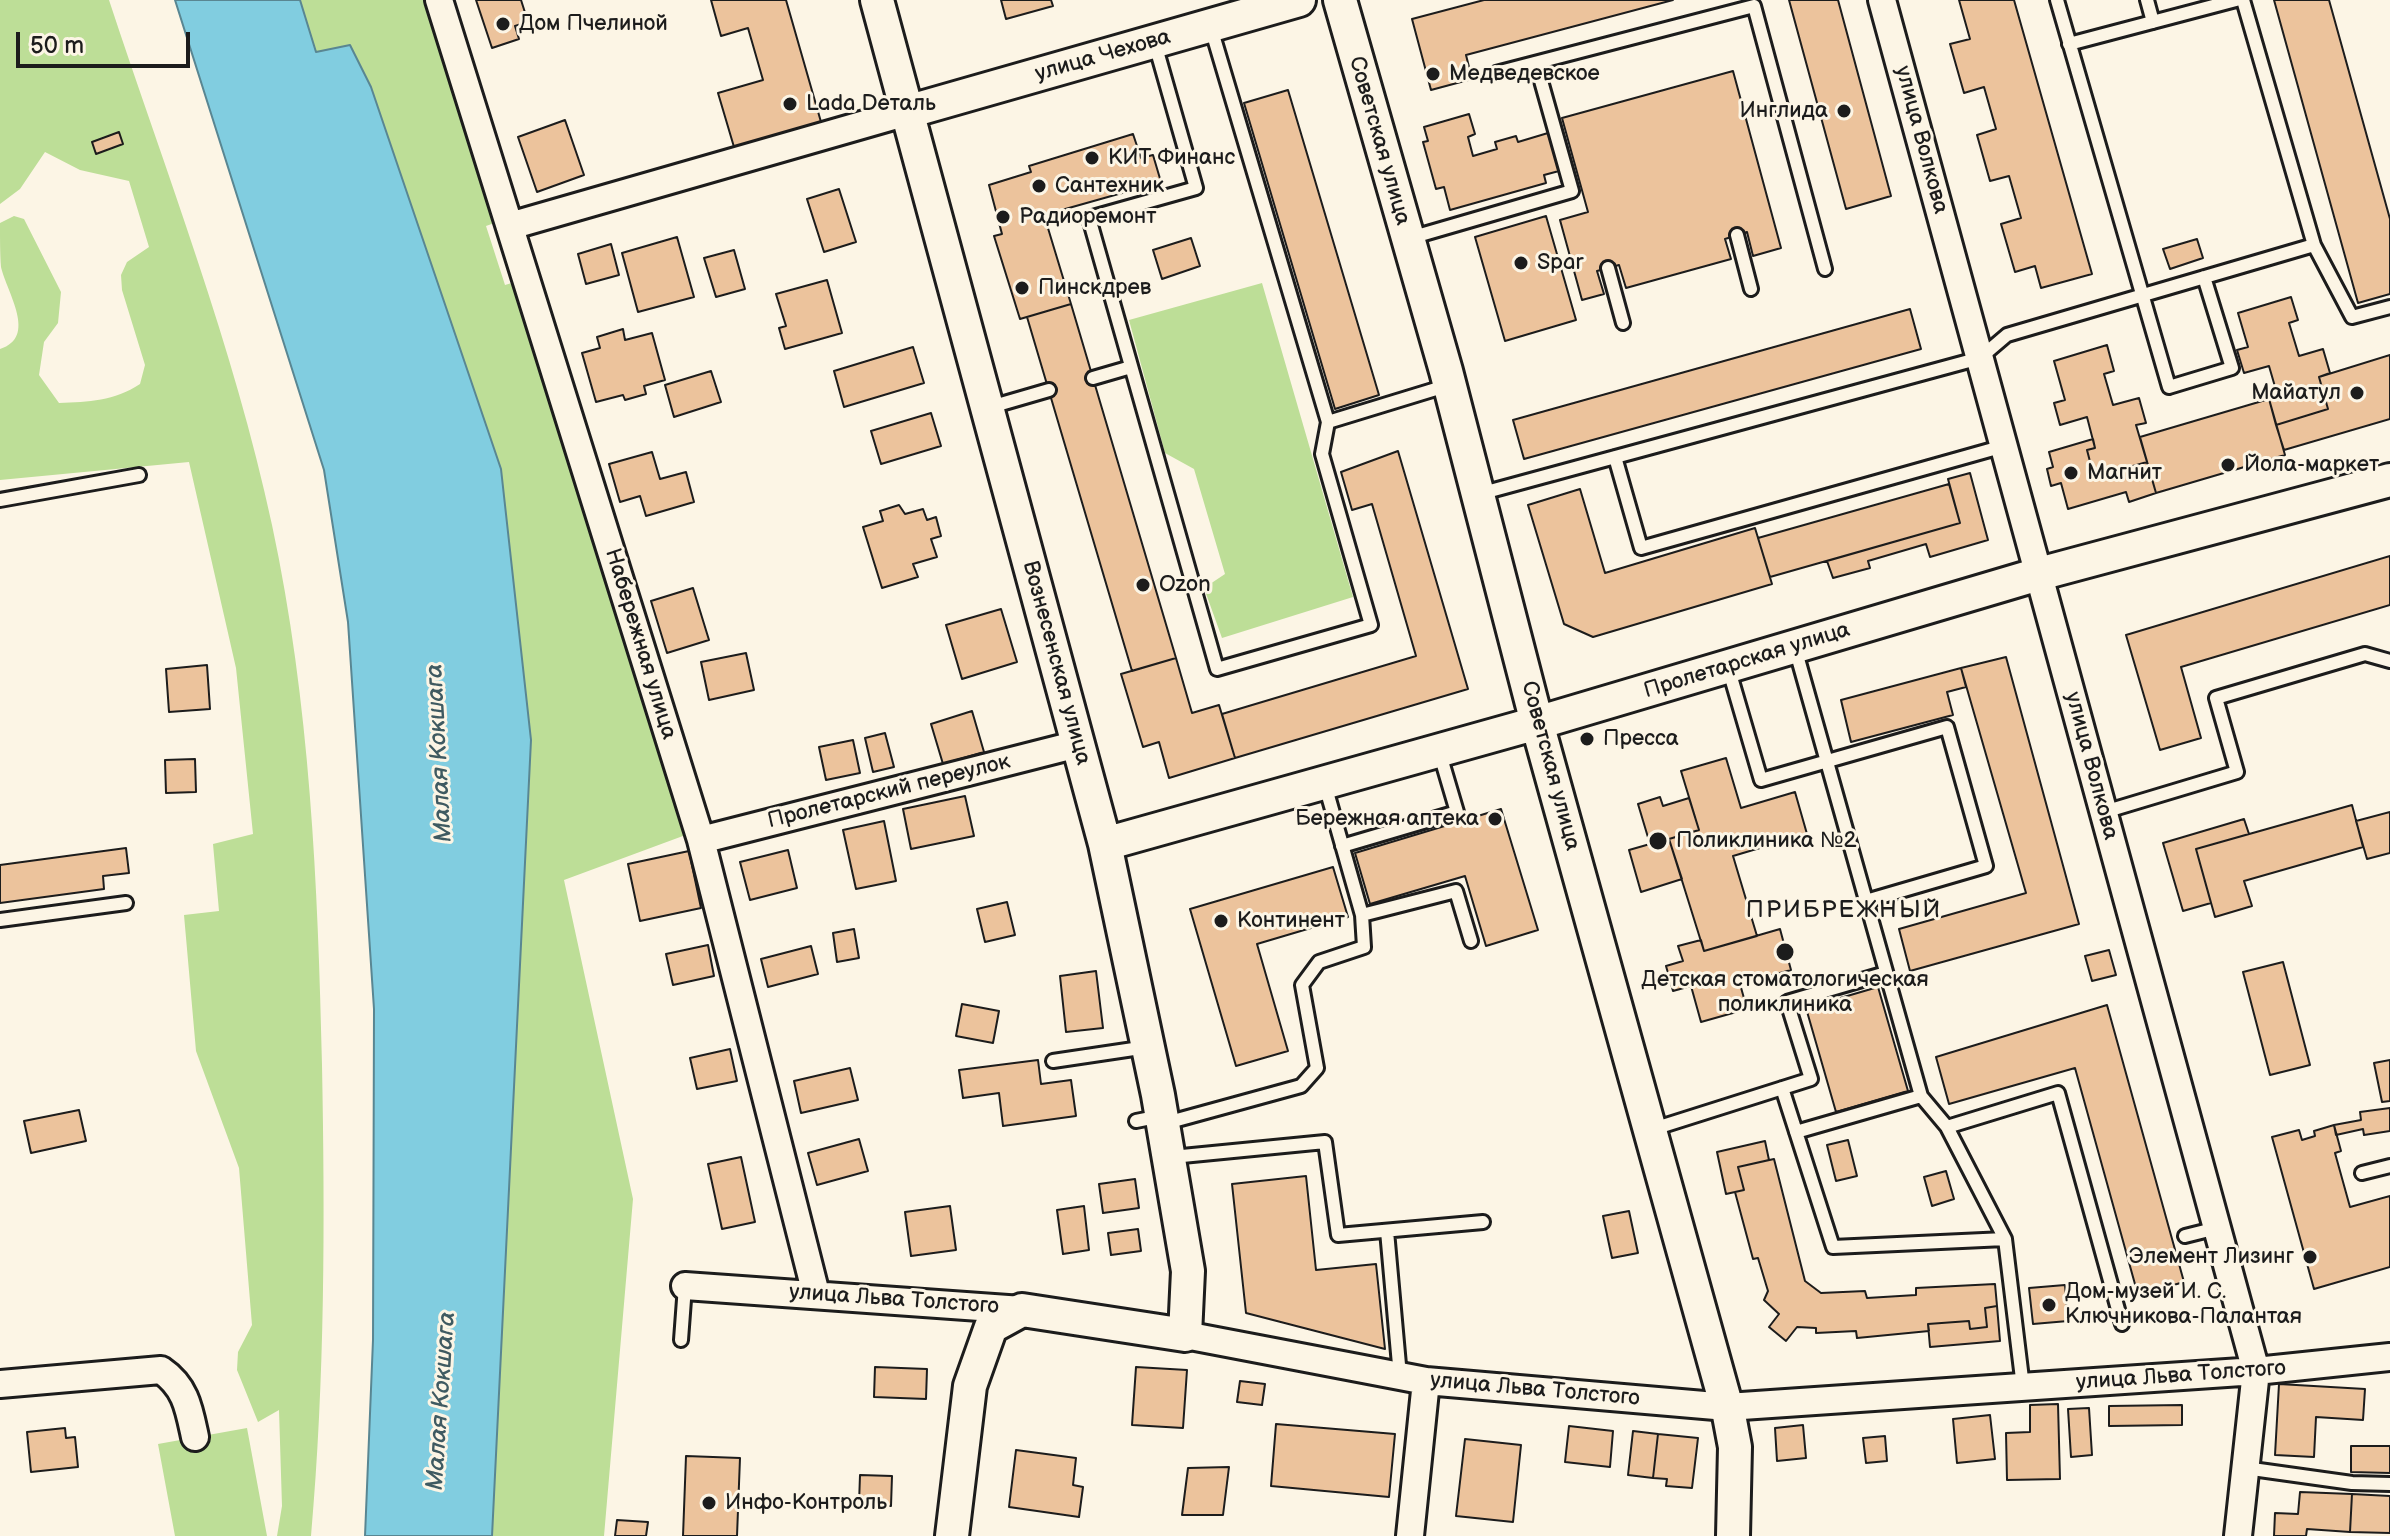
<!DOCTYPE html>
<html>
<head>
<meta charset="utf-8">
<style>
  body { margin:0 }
  #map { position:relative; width:2390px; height:1536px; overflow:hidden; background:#fcf5e5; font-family:"Balsamiq Sans",sans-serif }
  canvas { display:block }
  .scale { position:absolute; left:16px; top:32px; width:174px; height:36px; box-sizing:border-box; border:4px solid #1c1c1c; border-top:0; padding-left:10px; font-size:24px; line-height:28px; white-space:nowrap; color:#1c1c1c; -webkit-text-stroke:6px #fcf5e5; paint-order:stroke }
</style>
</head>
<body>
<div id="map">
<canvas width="2390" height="1536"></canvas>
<div class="scale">50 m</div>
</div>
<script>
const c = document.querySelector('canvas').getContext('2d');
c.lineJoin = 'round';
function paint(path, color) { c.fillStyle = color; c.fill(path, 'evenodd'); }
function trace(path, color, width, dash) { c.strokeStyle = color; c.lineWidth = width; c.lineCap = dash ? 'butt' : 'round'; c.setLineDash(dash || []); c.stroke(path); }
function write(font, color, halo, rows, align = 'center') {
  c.font = font + ' "Balsamiq Sans",sans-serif'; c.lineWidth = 6; c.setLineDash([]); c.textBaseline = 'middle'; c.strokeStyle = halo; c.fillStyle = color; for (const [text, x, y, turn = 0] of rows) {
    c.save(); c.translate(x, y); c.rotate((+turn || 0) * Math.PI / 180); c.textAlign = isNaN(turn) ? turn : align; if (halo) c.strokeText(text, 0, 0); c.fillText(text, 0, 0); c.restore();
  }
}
paint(new Path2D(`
  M0,0H109C166,173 234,347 272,525C310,702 318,885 322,1065C325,1222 325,1379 311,1536H277L282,1506L279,1410L258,1422L237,1370L238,1352L252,1325L239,1168L196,1051L184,915L219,911L213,844L253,834L236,668L189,462L0,480V349C38,337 7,293 1,267C0,254 0,237 0,223L14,216L24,219L61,292L58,323L44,342L39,375L59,403C89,402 114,401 140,384L145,365L122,290L121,275L127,262L149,247L129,181L80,170L45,152L20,189L0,204Z
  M300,0H433L503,220L486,226L505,285L522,280L691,833L564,880L633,1199L604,1536H492L531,740L501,469L371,86L350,45L316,53Z
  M1262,283L1353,597L1222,638L1204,588L1225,574L1194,469L1165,453L1129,320Z
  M247,1428L267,1536H175L158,1444Z`), '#bdde97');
const water = new Path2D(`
  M175,0H300L316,52L350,45L371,87L501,469L531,740L492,1536H365L373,1340L374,1009L348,622L324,470Z`);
paint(water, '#81cde0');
trace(water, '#598692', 2);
const building = new Path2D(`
  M476,0H521L528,22L515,26L519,39L492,48Z
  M711,0H786L821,122L734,147L718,93L763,80L748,28L721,36Z
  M1001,0H1051L1053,6L1006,19Z
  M1484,0H1673L1466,55L1472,79L1431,90L1412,19Z
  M1789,0H1838L1891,196L1846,209Z
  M1959,0H2014L2092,274L2041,288L2035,266L2015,272L2001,224L2021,218L2009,176L1990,181L1977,135L1996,129L1984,87L1964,93L1950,44L1970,39Z
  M2274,0H2329L2390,219V294L2358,303Z
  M1733,71L1781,248L1753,256L1747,232L1725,239L1731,259L1626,288L1619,265L1597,271L1604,294L1582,300L1560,220L1588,212L1562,118Z
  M1288,90L1379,395L1335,409L1244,103Z
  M1469,114L1475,134L1468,137L1473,156L1497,149L1495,142L1516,136L1518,142L1548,133L1559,171L1544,175L1546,183L1450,210L1444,187L1436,189L1423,142L1428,141L1424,127Z
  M565,120L584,175L537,192L518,137Z
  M119,132L123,144L96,154L92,142Z
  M1133,134L1141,158L1153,155L1161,182L1044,215L1071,304L1020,319L994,236L1002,234L989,185L1031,172L1029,166Z
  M839,189L856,242L824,252L807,199Z
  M1546,216L1576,320L1505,341L1475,237Z
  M677,237L694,297L638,312L622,253Z
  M1191,238L1200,266L1162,279L1153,250Z
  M2197,239L2203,258L2170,269L2163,249Z
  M611,244L619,275L586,284L578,254Z
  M734,250L745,289L716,297L704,258Z
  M827,280L842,333L785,349L779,328L786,326L776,294Z
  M2291,297L2298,320L2289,323L2299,356L2323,349L2330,373L2319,377L2328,409L2276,425L2269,399L2278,397L2269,366L2244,373L2237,350L2248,347L2238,313Z
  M1071,304L1176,658L1132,671L1027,317Z
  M1910,309L1921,349L1524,459L1513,420Z
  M623,329L625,340L652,333L665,380L644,386L646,394L625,400L623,395L596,402L582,353L600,348L597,337Z
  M2107,345L2114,371L2104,374L2113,405L2139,398L2146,423L2136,425L2147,462L2094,477L2087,450L2095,448L2087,417L2060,425L2054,403L2065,400L2054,361Z
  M913,347L924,383L844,407L834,371Z
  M2390,355V419L2284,450L2276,425L2328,409L2319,377Z
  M711,371L721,402L674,417L665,385Z
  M2269,399L2285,455L2156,493L2140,437Z
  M931,413L941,446L881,464L871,431Z
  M2093,439L2095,448L2087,450L2094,477L2147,462L2156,493L2129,502L2126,492L2068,509L2061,483L2051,486L2047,469L2053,467L2049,452Z
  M1398,451L1468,689L1235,758L1222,714L1416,656L1372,504L1352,510L1341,472Z
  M652,452L660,479L686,472L694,502L646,516L640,496L620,502L609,464Z
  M1970,473L1988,540L1930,557L1926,544L1868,561L1870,568L1833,578L1827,561L1960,523L1948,479Z
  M1949,484L1960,523L1770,577L1758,538Z
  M1580,489L1605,573L1755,528L1772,584L1593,637L1564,624L1528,505Z
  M899,505L905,514L923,509L927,520L936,517L941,536L931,539L937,557L913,564L918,577L882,588L863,527L883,521L880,511Z
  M2390,556V605L2181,667L2201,738L2160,750L2126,635Z
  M693,588L709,640L667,653L651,601Z
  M1001,609L1017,662L962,679L946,625Z
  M746,653L754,690L709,700L701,662Z
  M2006,657L2079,924L1910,971L1899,929L2026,893L1961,668Z
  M1176,658L1192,713L1219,705L1235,758L1169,778L1159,742L1143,747L1121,674Z
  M207,665L210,709L169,712L166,669Z
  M1961,668L1966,687L1947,692L1953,715L1851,742L1841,700Z
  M972,711L984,752L943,764L931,724Z
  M885,733L894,767L873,772L865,738Z
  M853,740L860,773L826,780L819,747Z
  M1726,758L1741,808L1795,792L1807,834L1733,856L1757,936L1704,951L1669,839L1699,830L1681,771Z
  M195,759L196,792L166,793L165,760Z
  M965,796L974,836L911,849L903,809Z
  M1660,797L1663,806L1689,798L1699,830L1669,839L1682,879L1641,892L1629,850L1650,844L1638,804Z
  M2352,805L2363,847L2244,881L2252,906L2215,917L2196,849Z
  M1501,809L1538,930L1486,946L1465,876L1370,904L1355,853Z
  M2390,812V853L2367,859L2356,821Z
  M2244,819L2249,834L2196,849L2211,903L2183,911L2163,843Z
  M884,821L896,881L856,889L843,830Z
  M126,848L129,873L103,876L104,889L0,903V865Z
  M788,850L797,888L750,900L740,862Z
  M689,851L701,908L640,921L628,864Z
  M1333,867L1348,917L1257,944L1288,1051L1236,1066L1190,909Z
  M1007,902L1015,935L985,942L977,909Z
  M854,929L859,958L837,962L833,933Z
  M1780,929L1791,970L1740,984L1747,1009L1701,1022L1691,986L1673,991L1666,966L1683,961L1678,946L1701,940L1704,951Z
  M708,945L714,976L673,985L666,954Z
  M811,946L818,974L768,987L761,959Z
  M2109,950L2116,975L2092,981L2085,956Z
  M2283,962L2310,1065L2270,1075L2243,972Z
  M1096,971L1103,1028L1066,1032L1060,976Z
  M1878,987L1908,1091L1836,1112L1806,1008Z
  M962,1004L999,1011L993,1043L956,1036Z
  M2107,1005L2184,1282L2138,1295L2075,1068L1949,1104L1936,1057Z
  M730,1049L737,1081L697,1089L690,1058Z
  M1038,1060L1041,1084L1071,1080L1076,1116L1003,1126L999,1093L963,1098L959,1070Z
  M2390,1060V1101L2382,1102L2374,1063Z
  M850,1068L858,1100L801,1113L794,1081Z
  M2390,1108V1131L2364,1135L2363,1129L2336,1135L2334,1125L2361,1120L2360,1112Z
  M79,1110L86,1141L31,1153L24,1121Z
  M2334,1125L2341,1151L2335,1153L2350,1207L2390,1196V1267L2314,1289L2272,1137L2299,1130L2302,1140L2315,1136L2314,1131Z
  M859,1139L868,1171L817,1185L808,1153Z
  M1848,1140L1857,1176L1836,1181L1827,1145Z
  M1765,1141L1769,1160L1738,1167L1744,1190L1726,1194L1717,1152Z
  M741,1157L755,1222L722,1229L708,1164Z
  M1774,1159L1805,1281L1821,1293L1865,1291L1867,1298L1916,1295V1288L1995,1284L1997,1306L1985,1308L1987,1327L1970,1329L1969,1321L1928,1324L1929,1331L1857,1338L1856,1331L1816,1333V1328L1797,1327L1786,1341L1769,1327L1779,1314L1764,1300L1768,1291L1758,1258L1753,1259L1735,1192L1744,1190L1738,1167Z
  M1946,1171L1954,1199L1932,1206L1924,1177Z
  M1306,1176L1316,1270L1376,1264L1385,1349L1246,1313L1232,1184Z
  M1135,1179L1139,1208L1103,1213L1099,1184Z
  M950,1206L956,1250L911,1256L905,1212Z
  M1084,1206L1089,1250L1063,1254L1057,1210Z
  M1629,1211L1638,1253L1612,1258L1603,1216Z
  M1138,1229L1141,1251L1111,1255L1108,1233Z
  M2065,1285L2068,1321L2033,1324L2029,1288Z
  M1997,1306L2000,1341L1930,1347L1928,1324L1969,1321L1970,1329L1987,1327L1985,1308Z
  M875,1367L927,1369L926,1399L874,1397Z
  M1136,1367L1187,1370L1183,1428L1132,1425Z
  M1240,1381L1265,1384L1262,1405L1237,1402Z
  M2279,1384L2365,1389L2363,1420L2316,1417L2314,1457L2275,1455Z
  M2058,1404L2060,1479L2007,1480L2006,1433L2030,1432V1405Z
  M2182,1405V1425L2109,1426V1406Z
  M2089,1408L2092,1455L2071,1457L2068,1409Z
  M1990,1415L1995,1459L1957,1463L1953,1419Z
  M1276,1424L1395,1434L1389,1497L1271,1486Z
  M1803,1425L1806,1458L1777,1461L1775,1428Z
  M1569,1426L1613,1431L1610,1467L1565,1462Z
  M65,1428L66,1438L75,1437L78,1467L31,1472L27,1432Z
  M1633,1431L1658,1434L1653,1478L1628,1475Z
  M1658,1434L1698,1438L1692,1488L1666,1486L1667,1479L1653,1478Z
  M1885,1436L1887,1461L1866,1463L1863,1438Z
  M1465,1439L1521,1445L1513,1522L1456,1516Z
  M2351,1446H2390V1473L2351,1472Z
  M1016,1450L1076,1458L1073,1485L1083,1487L1079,1517L1009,1507Z
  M686,1456L740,1458L737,1536H683Z
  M1229,1467L1223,1515H1182L1188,1468Z
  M860,1475L892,1476L891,1506L859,1504Z
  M2300,1492L2352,1494L2350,1532L2307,1529L2306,1536H2274L2275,1513L2298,1514Z
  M2352,1494L2390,1496V1533L2350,1532Z
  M617,1520L648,1522L646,1536H615Z`);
paint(building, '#ecc39c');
trace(building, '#1c1c1c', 2);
const service = new Path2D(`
  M2057,0L2169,387L2232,368L2204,277
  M2147,0L2153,22
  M1211,28L1328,422
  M1155,44L1196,188L1089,218L1217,669L1371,625L1322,454L1328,422L1449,385
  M2069,44L2236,0
  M1496,73L1754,6L1825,269
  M1737,235L1751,289
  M1410,238L1572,191L1536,63
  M2314,245L2352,317L2390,307
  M1608,268L1623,323
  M1093,378L1131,367
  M987,408L1049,390
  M1615,457L1641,548L2004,446
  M1479,494L1980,358L2007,335L2314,245L2243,0
  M0,500L139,475
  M1795,648L1921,1096
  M1728,667L1761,780L1947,727L1986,866L1866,901
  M1325,785L1362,915L1456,891L1471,941
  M2104,812L2237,772L2216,698L2365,654L2390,661
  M1342,846L1457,812L1439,751
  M0,920L126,903
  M1053,1061L1147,1047
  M1782,1088L1833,1247L2005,1239L1947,1127L2058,1093L2122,1324
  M1136,1121L1161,1116
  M1166,1123L1301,1086L1317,1068L1302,985L1319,962L1364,947L1362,915
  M1650,1130L1811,1079L1787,1002L1886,973
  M1796,1132L1921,1096L1947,1127
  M1172,1157L1325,1142L1338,1235L1483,1222
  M2362,1173L2390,1166
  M1387,1231L1400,1376
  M2185,1236L2217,1228
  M2005,1239L2023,1387
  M681,1340L685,1286
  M2245,1468L2352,1483L2390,1484`);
const minor = new Path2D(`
  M439,0L701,840L816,1294
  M1882,0L2256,1371L2238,1536
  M510,226L907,112
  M701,840L1078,744
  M685,1286L1022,1310
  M1185,1335L1426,1381L1727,1407L2256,1371L2390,1357
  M0,1384L161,1370C186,1387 189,1409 195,1437
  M1410,1536L1426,1381`);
const tertiary = new Path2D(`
  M877,0L1105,844L1158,1095L1188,1271L1185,1335L1022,1310L991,1327L970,1386L952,1536
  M1340,0L1446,371L1537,723L1729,1415L1735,1447L1733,1536
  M907,112L1299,0
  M1105,844L1537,723L2039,574L2390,480`);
trace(service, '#1c1c1c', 18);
trace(minor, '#1c1c1c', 32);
trace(tertiary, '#1c1c1c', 38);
trace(service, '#fcf5e5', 12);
trace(minor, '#fcf5e5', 26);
trace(tertiary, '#fcf5e5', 32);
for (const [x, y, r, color] of [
  [503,24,8,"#1c1c1c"],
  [1433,74,8,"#1c1c1c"],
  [790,104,8,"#1c1c1c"],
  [1844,111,8,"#1c1c1c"],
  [1092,158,8,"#1c1c1c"],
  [1039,186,8,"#1c1c1c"],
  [1003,217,8,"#1c1c1c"],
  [1521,263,8,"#1c1c1c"],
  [1022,288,8,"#1c1c1c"],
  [2357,393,8,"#1c1c1c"],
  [2228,465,8,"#1c1c1c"],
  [2071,473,8,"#1c1c1c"],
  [1143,585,8,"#1c1c1c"],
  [1587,739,8,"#1c1c1c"],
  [1495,819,8,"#1c1c1c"],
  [1658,841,10,"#1c1c1c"],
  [1221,921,8,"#1c1c1c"],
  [1785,952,10,"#1c1c1c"],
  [2310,1257,8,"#1c1c1c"],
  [2049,1305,8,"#1c1c1c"],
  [709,1503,8,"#1c1c1c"]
]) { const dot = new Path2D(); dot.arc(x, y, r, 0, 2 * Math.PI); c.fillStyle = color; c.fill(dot); trace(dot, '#fcf5e5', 3); }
write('22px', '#1c1c1c', '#fcf5e5', [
  ["Дом Пчелиной",519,24],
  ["Медведевское",1449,74],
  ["Lada Dеталь",806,104],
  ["Инглида",1828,111,"right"],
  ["КИТ Финанс",1108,158],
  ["Сантехник",1055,186],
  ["Радиоремонт",1019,217],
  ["Spar",1537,263],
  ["Пинскдрев",1038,288],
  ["Майатул",2341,393,"right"],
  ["Йола-маркет",2244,465],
  ["Магнит",2087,473],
  ["Ozon",1159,585],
  ["Пресса",1603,739],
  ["Бережная аптека",1479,819,"right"],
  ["Поликлиника №2",1676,841],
  ["Континент",1237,921],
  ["Детская стоматологическая",1785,980,"center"],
  ["поликлиника",1785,1005,"center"],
  ["Элемент Лизинг",2294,1257,"right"],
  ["Дом-музей И. С.",2065,1292],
  ["Ключникова-Палантая",2065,1317],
  ["Инфо-Контроль",725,1503]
], 'left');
write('22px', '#1c1c1c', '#fcf5e5', [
  ["улица Чехова",1103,56,-16],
  ["улица Волкова",1921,140,75],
  ["Советская улица",1379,141,74],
  ["Набережная улица",640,644,73],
  ["Пролетарская улица",1747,661,-17],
  ["Вознесенская улица",1056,663,75],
  ["Советская улица",1550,766,75],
  ["улица Волкова",2091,766,75],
  ["Пролетарский переулок",889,792,-14],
  ["улица Льва Толстого",894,1300,4],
  ["улица Льва Толстого",2181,1376,-4],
  ["улица Льва Толстого",1535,1390,5]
]);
write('italic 24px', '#3f5a61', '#fcf5e5', [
  ["Малая Кокшага",440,753,-93],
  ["Малая Кокшага",442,1401,-86]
]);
c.letterSpacing = '2px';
write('24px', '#1c1c1c', '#fcf5e5', [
  ["ПРИБРЕЖНЫЙ",1844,911]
]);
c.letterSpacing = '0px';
</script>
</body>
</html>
